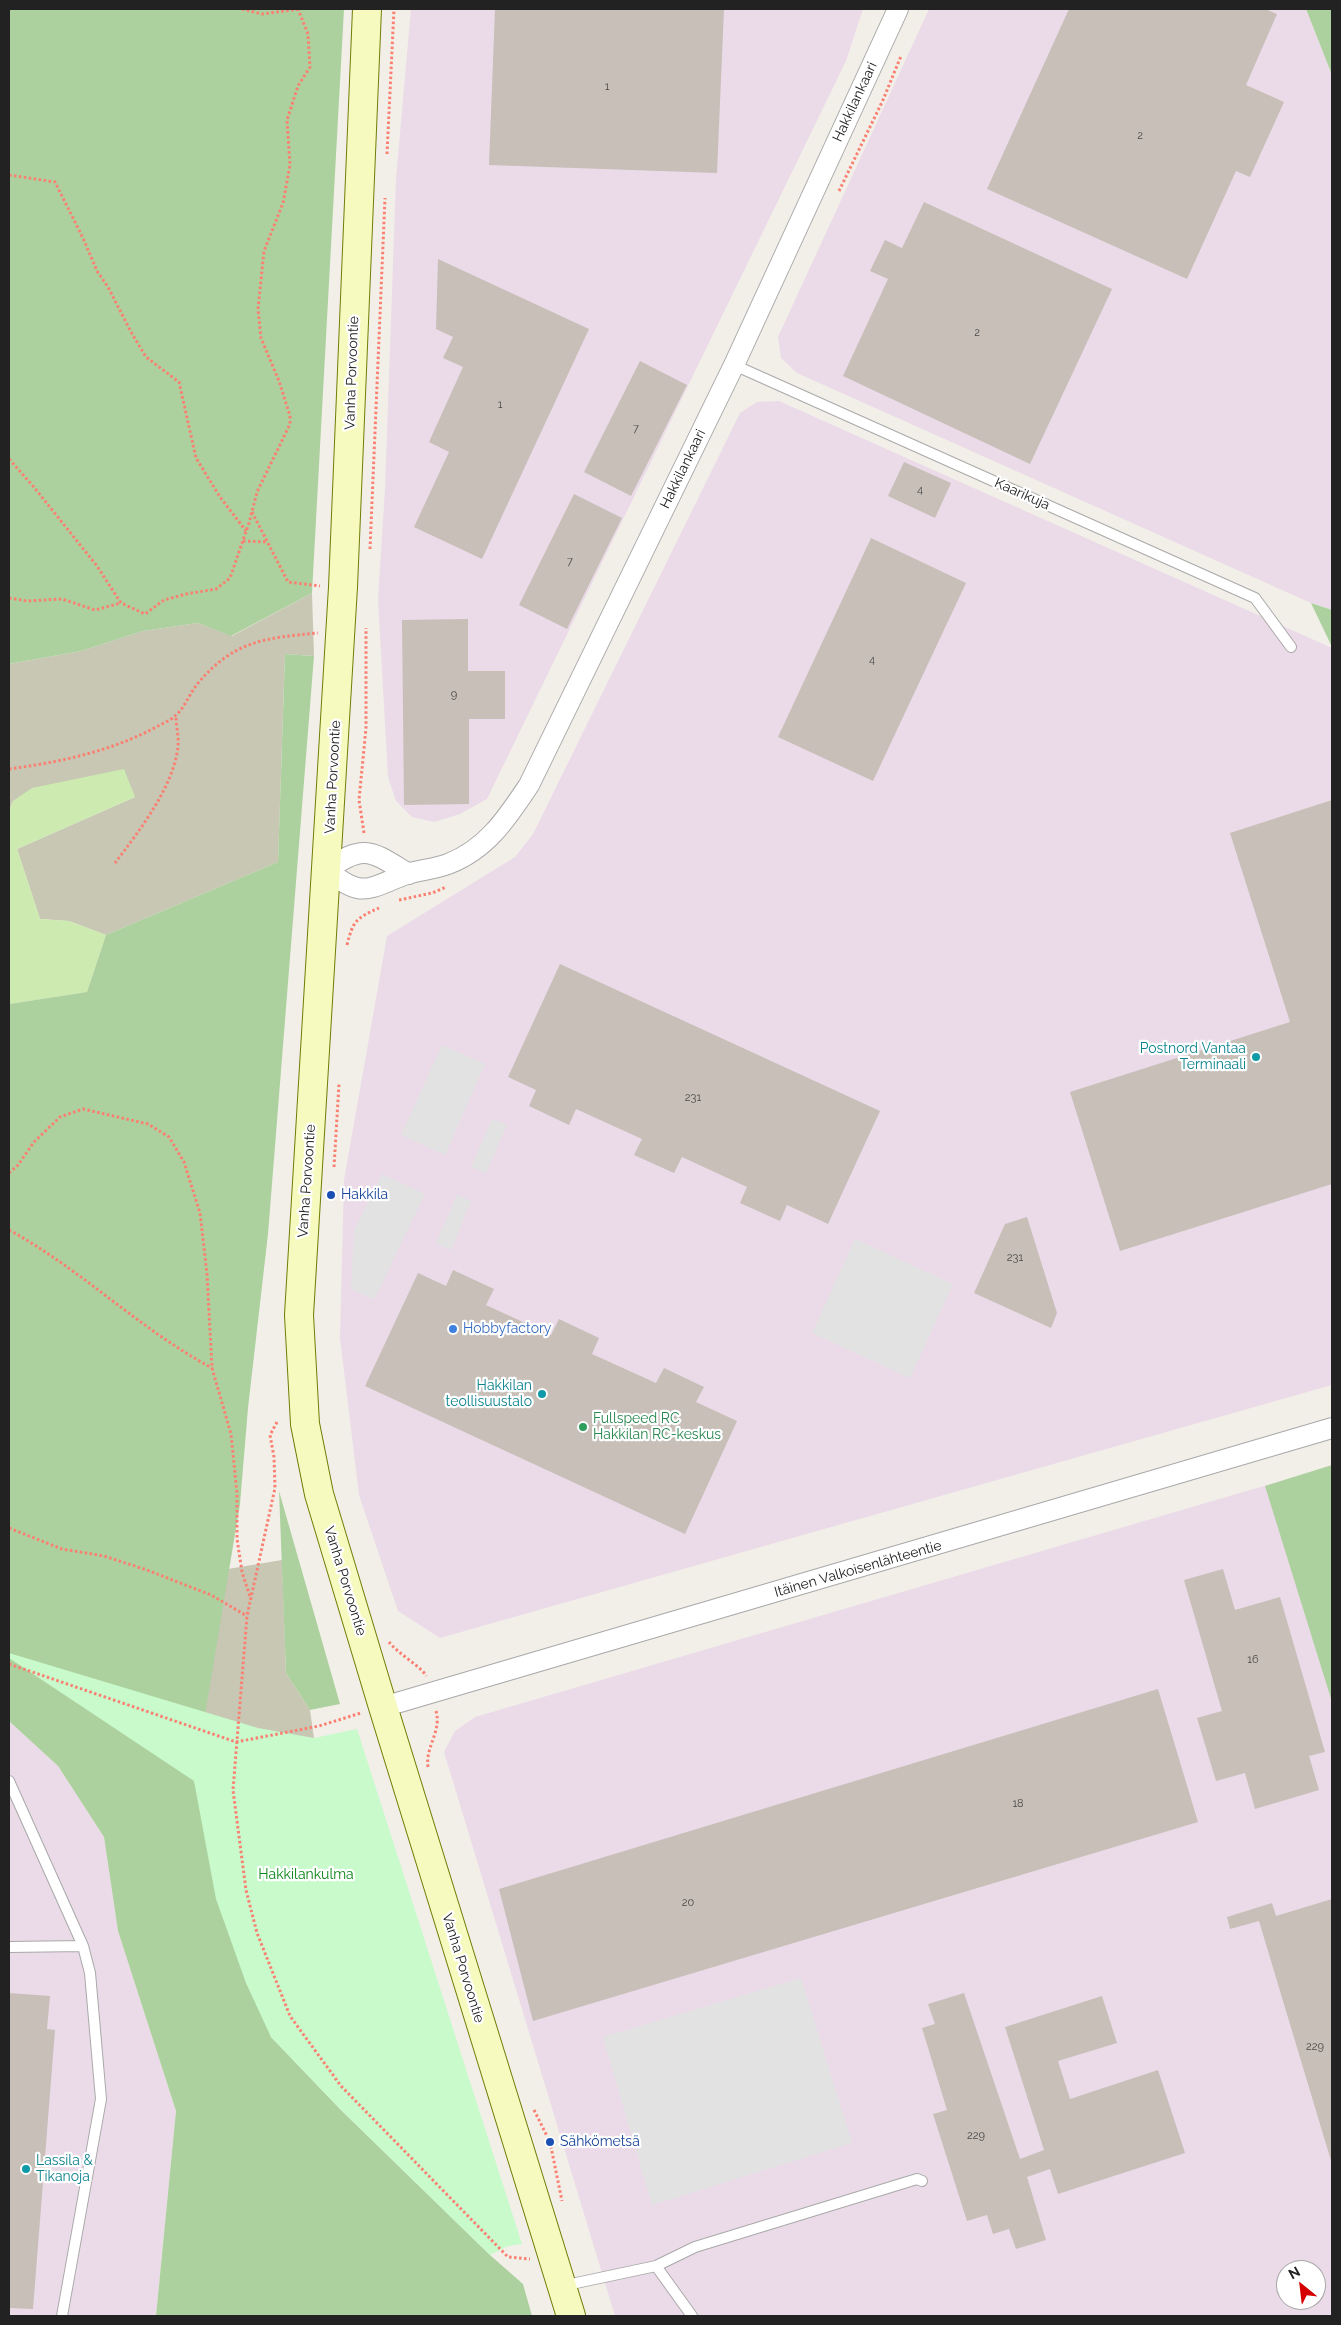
<!DOCTYPE html>
<html>
<head>
<meta charset="utf-8">
<style>
  body { margin:0 }
  #map { position:relative; width:1341px; height:2325px; overflow:hidden; background:#f2efe9; font-family:Raleway,sans-serif }
  canvas { display:block }
  .frame { position:absolute; inset:0; border:10px solid #222; pointer-events:none }
  .north { position:absolute; left:1276px; top:2260px; width:50px; height:50px; box-sizing:border-box; background:#fff; border:1px solid #a7a7a7; border-radius:50%; rotate:331deg; font-size:14px; font-weight:700; line-height:20px; text-align:center; color:#222 }
  .north::after { content:''; display:block; margin:auto; width:18px; height:22px; background:#d40000; clip-path:polygon(50% 0,100% 100%,50% 72%,0 100%) }
</style>
</head>
<body>
<div id="map">
<canvas width="1341" height="2325"></canvas>
<div class="frame"></div>
<div class="north">N</div>
</div>
<script>
const c = document.querySelector('canvas').getContext('2d');
c.lineJoin = 'round';
function paint(path, color) { c.fillStyle = color; c.fill(path, 'evenodd'); }
function trace(path, color, width, dash) { c.strokeStyle = color; c.lineWidth = width; c.lineCap = dash ? 'butt' : 'round'; c.setLineDash(dash || []); c.stroke(path); }
function write(font, color, halo, rows, align = 'center') {
  c.font = font + ' Raleway,sans-serif'; c.lineWidth = 4.5; c.setLineDash([]); c.textBaseline = 'middle'; c.strokeStyle = halo; c.fillStyle = color; for (const [text, x, y, turn = 0] of rows) {
    c.save(); c.translate(x, y); c.rotate((+turn || 0) * Math.PI / 180); c.textAlign = isNaN(turn) ? turn : align; if (halo) c.strokeText(text, 0, 0); c.fillText(text, 0, 0); c.restore();
  }
}
paint(new Path2D(`
  M411,9H863L846,61L487,799L460,814L434,822L412,817L396,801L388,777L378,599L385,489L396,178Z
  M929,9H1306L1332,75V610L1311,603L797,373L781,358L778,337Z
  M779,401L1332,648V1385L440,1638L398,1611L359,1495L340,1338L344,1180L387,936L515,857L533,834L740,413L757,402Z
  M1332,1466V2316H615L444,1752L455,1731L475,1717ZM1286,2270H1316V2300H1286Z
  M9,1721L58,1766L104,1837L118,1931L176,2111L156,2316H9Z`), '#ebdbe8');
paint(new Path2D(`
  M312,593L314,656L285,654L278,862L106,935L69,921L40,919L17,849L135,797L13,801L9,811V664L81,651L143,631L198,623L232,636Z
  M282,1560L286,1673L310,1710L314,1738L194,1781L228,1569Z`), '#c7c7b4');
paint(new Path2D(`
  M124,769L135,797L17,849L40,919L69,921L106,935L87,992L9,1004V811L13,801L32,788Z`), '#cdebb0');
paint(new Path2D(`
  M9,9H344L312,593L231,636L198,623L143,631L81,651L9,664Z
  M1306,9H1332V75Z
  M1311,603L1332,610V647Z
  M285,654L314,656L268,1234L248,1408L240,1504L194,1781L271,2037L341,2110L490,2255L523,2284L532,2316H156L176,2111L118,1931L104,1837L58,1766L9,1721V1004L87,992L106,935L278,862Z
  M1332,1465V1702L1265,1486Z
  M279,1491L340,1704L310,1710L286,1673Z`), '#add19e');
paint(new Path2D(`
  M9,1653L258,1728L314,1738L357,1729L522,2244L508,2246L490,2255L341,2110L271,2037L246,1983L216,1899L194,1781L9,1658Z`), '#c8facc');
paint(new Path2D(`
  M442,1045L485,1064L445,1155L401,1135Z
  M492,1119L507,1125L486,1173L471,1167Z
  M382,1174L425,1194L374,1300L351,1289L354,1230Z
  M457,1195L471,1201L451,1250L436,1243Z
  M855,1239L953,1284L910,1378L812,1333Z
  M801,1978L852,2143L652,2205L603,2037Z`), '#e2e2e2');
paint(new Path2D(`
  M495,9H724L717,173L489,165Z
  M1069,9H1265L1277,14L1246,85L1284,102L1250,177L1236,171L1187,279L987,189Z
  M924,202L1112,289L1030,464L843,376L888,279L870,271L885,240L902,248Z
  M438,259L589,329L482,559L414,527L449,452L429,442L463,367L443,358L453,337L436,329Z
  M640,361L687,385L631,496L584,472Z
  M904,462L951,483L935,518L888,496Z
  M574,494L622,518L567,629L519,605Z
  M871,538L966,583L873,781L778,737Z
  M468,619V671H505V719H469V804L404,805L402,620Z
  M1332,800V1184L1120,1251L1070,1092L1290,1022L1230,833Z
  M560,964L880,1111L828,1224L787,1205L780,1221L740,1203L747,1187L682,1157L674,1173L634,1155L642,1139L576,1109L569,1125L529,1106L536,1090L508,1077Z
  M1027,1217L1057,1313L1051,1328L974,1293L1005,1224Z
  M453,1270L494,1289L486,1305L551,1335L559,1319L599,1338L592,1354L656,1383L664,1368L704,1387L696,1402L737,1421L685,1534L365,1386L418,1273L446,1286Z
  M1223,1569L1235,1610L1280,1597L1325,1752L1309,1756L1319,1790L1255,1809L1245,1773L1216,1781L1197,1718L1222,1711L1184,1580Z
  M1158,1689L1198,1822L533,2021L499,1889Z
  M1332,1899V2164L1259,1921L1230,1929L1227,1917L1272,1903L1276,1916Z
  M9,1993L50,1996L47,2029L55,2030L33,2309L9,2308Z
  M964,1993L1020,2159L1044,2150L1005,2027L1102,1996L1117,2043L1058,2061L1070,2099L1158,2070L1185,2153L1058,2194L1050,2169L1027,2177L1046,2240L1016,2249L1009,2229L993,2234L987,2215L967,2221L933,2114L947,2110L922,2028L935,2024L928,2004Z`), '#c7bfb8');
const service = new Path2D(`
  M734,365L1255,598L1291,647
  M9,1781L83,1946L90,1973L101,2099L62,2316
  M9,1947L83,1946
  M656,2266L692,2316
  M562,2286L656,2266L695,2247L917,2179L922,2181`);
const minor = new Path2D(`
  M409,874C372,852 365,842 327,870C363,900 368,888 407,874C420,870 435,869 448,864C487,849 507,818 529,785L734,365L898,9
  M383,1707L1332,1428`);
const secondary = new Path2D(`
  M367,9L343,587L299,1315L305,1424L319,1494L383,1707L571,2316`);
trace(service, '#a9a9a9', 12);
trace(minor, '#a9a9a9', 22);
trace(secondary, '#707d05', 30);
trace(new Path2D(`
  M242,9L262,14L299,9
  M387,154L394,9
  M9,175L55,182L83,238L97,271L108,287L131,332L146,357L179,382L196,458L220,497L246,531
  M839,191L883,100L901,56
  M9,459L33,486L97,566L121,603L145,614L164,600L186,594L216,589L230,578L249,523L257,492L290,424V416L279,381L261,338L258,309L264,251L283,203L290,165L287,120L298,86L310,67L308,34L298,9
  M252,512L288,582L320,586
  M243,541L267,542
  M370,549L385,198
  M9,598L27,601L62,599L95,610L121,603
  M9,769C60,762 113,751 158,726C164,723 171,720 175,716C185,708 190,692 199,682C235,640 266,638 318,633
  M364,833L359,800L366,728V628
  M115,863C139,831 173,788 178,747C179,737 176,726 176,716
  M399,900L432,893L446,887
  M347,945C353,921 356,918 379,908
  M334,1167L339,1084
  M9,1173L18,1165L34,1142L60,1117L83,1109L148,1124L169,1137L184,1162L200,1213L207,1274L212,1368L231,1434L237,1493V1539L242,1572L251,1600
  M9,1230C81,1269 139,1329 212,1368
  M277,1422L270,1435L274,1457L275,1488L247,1616L233,1790L246,1890L257,1933L290,2016L341,2086L508,2257L530,2259
  M9,1528L62,1549L104,1556L147,1570L211,1595L247,1616
  M389,1642C397,1653 423,1668 426,1676
  M9,1664L236,1742L319,1726L361,1713
  M428,1767C425,1747 442,1731 436,1711
  M534,2110L550,2142L562,2201`), '#fa8072', 3, [2.5, 2.5]);
trace(service, '#fff', 10);
trace(minor, '#fff', 20);
trace(secondary, '#f7fabf', 28);
for (const [x, y, r, color] of [
  [1256,1057,5,"#0f9aa8"],
  [331,1195,5,"#1a4fb4"],
  [453,1329,5,"#3f7fe0"],
  [542,1394,5,"#0f9aa8"],
  [583,1427,5,"#2e9e5b"],
  [550,2142,5,"#1a4fb4"],
  [26,2169,5,"#0f9aa8"]
]) { const dot = new Path2D(); dot.arc(x, y, r, 0, 2 * Math.PI); c.fillStyle = color; c.fill(dot); trace(dot, '#fff', 2); }
write('11px', '#4b4948', null, [
  ["1",607,87],
  ["2",1140,136],
  ["2",977,333],
  ["1",500,405],
  ["7",636,429],
  ["4",920,490],
  ["7",570,562],
  ["4",872,660],
  ["9",454,695],
  ["231",693,1098],
  ["231",1015,1258],
  ["16",1253,1660],
  ["18",1018,1804],
  ["20",688,1903],
  ["229",1315,2047],
  ["229",976,2136]
]);
write('14px', '#222', '#fff', [
  ["Hakkilankaari",855,102,-65],
  ["Vanha Porvoontie",352,373,-88],
  ["Hakkilankaari",683,469,-64],
  ["Kaarikuja",1022,494,24],
  ["Vanha Porvoontie",333,777,-87],
  ["Vanha Porvoontie",307,1181,-86],
  ["Itäinen Valkoisenlähteentie",858,1569,-16],
  ["Vanha Porvoontie",345,1581,73],
  ["Vanha Porvoontie",463,1968,73]
]);
write('14px', '#0d838f', '#fff', [
  ["Postnord Vantaa",1246,1049],
  ["Terminaali",1246,1065],
  ["Hakkilan",532,1386],
  ["teollisuustalo",532,1402],
  ["Lassila &",36,2161,"left"],
  ["Tikanoja",36,2177,"left"]
], 'right');
write('14px', '#164399', '#fff', [
  ["Hakkila",341,1195],
  ["Sähkömetsä",560,2142]
], 'left');
write('14px', '#366cbe', '#fff', [
  ["Hobbyfactory",463,1329]
], 'left');
write('14px', '#27864d', '#fff', [
  ["Fullspeed RC",593,1419],
  ["Hakkilan RC-keskus",593,1435]
], 'left');
write('14px', '#0c8416', '#fff', [
  ["Hakkilankulma",306,1875]
]);
</script>
</body>
</html>
